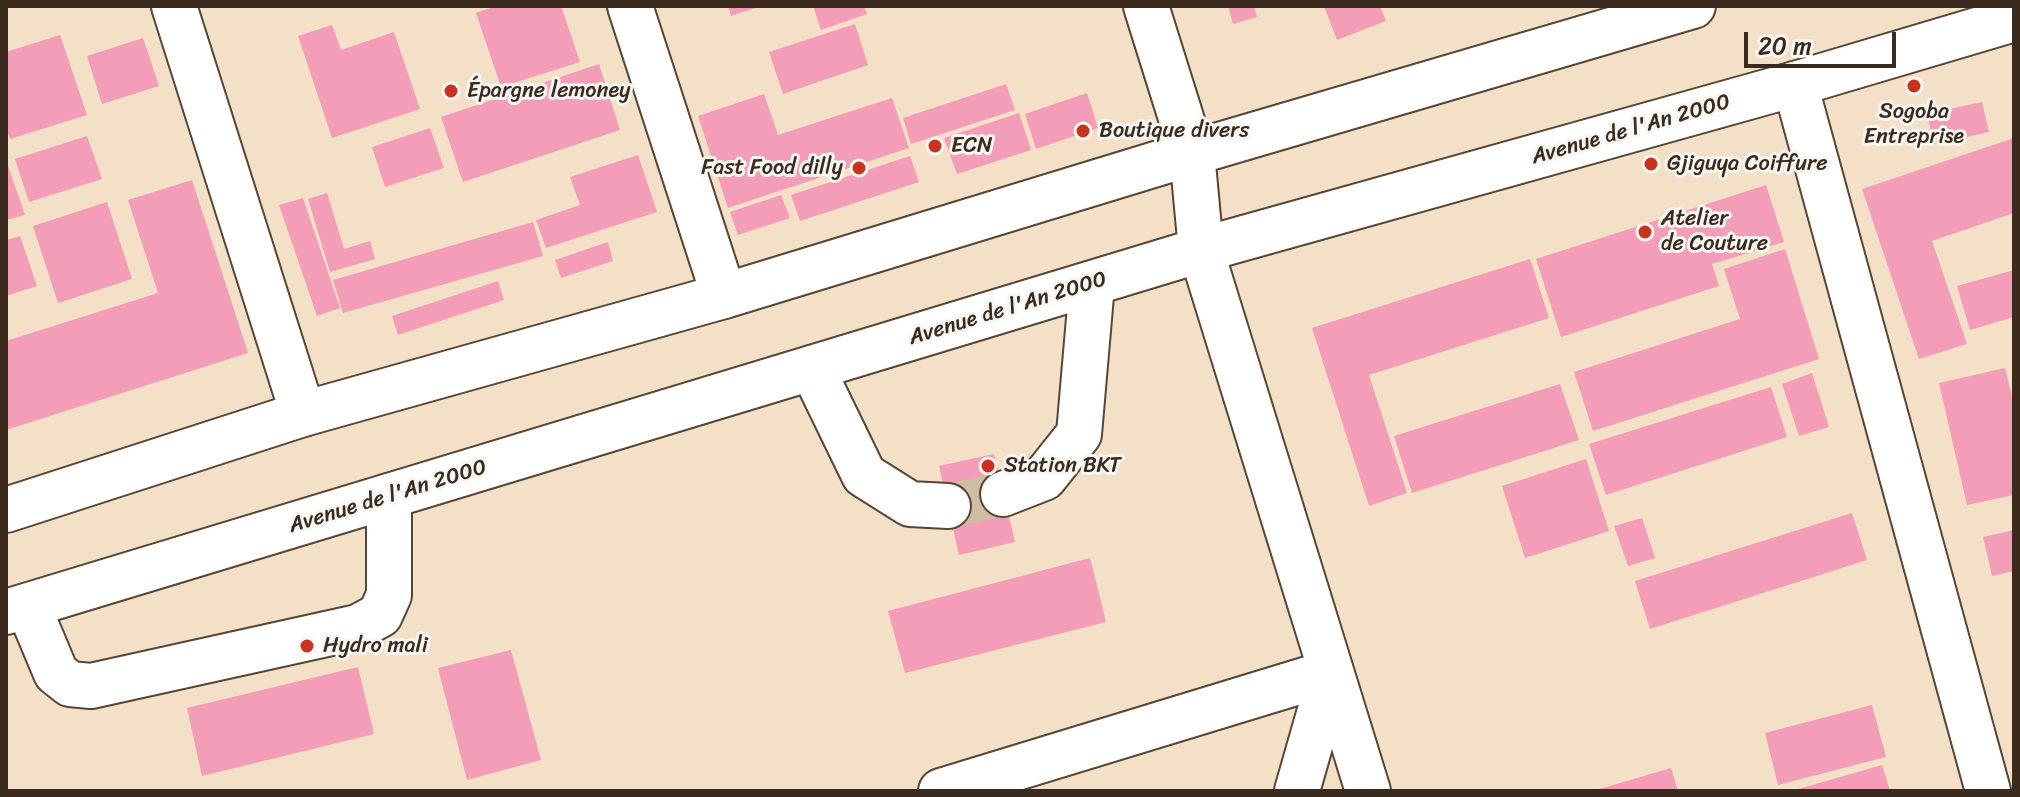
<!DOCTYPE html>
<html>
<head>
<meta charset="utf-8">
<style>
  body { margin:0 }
  #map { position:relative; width:2020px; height:797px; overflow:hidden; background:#f3e0c6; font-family:Sriracha,sans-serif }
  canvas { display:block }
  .frame { position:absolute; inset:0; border:8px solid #3b2a1e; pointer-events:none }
  .scale { position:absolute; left:1744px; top:32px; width:152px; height:36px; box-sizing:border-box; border:4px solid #3b2a1e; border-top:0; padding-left:10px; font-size:24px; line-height:28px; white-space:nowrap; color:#3b2a1e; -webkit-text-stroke:6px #f6f6f2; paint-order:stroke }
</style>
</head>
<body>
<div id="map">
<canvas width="2020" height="797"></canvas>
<div class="frame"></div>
<div class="scale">20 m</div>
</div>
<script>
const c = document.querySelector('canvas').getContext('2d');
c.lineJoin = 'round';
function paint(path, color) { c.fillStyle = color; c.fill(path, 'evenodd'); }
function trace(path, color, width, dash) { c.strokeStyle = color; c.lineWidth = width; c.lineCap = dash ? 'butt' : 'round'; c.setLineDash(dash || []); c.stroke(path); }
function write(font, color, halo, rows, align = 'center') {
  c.font = font + ' Sriracha,sans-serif'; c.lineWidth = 6; c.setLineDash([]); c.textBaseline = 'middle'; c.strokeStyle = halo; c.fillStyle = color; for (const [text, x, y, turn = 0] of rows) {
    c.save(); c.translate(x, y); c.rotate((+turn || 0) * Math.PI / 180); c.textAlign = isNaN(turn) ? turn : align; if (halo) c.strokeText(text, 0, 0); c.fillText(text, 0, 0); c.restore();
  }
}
paint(new Path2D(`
  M496,6H561L580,62L501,87L476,13Z
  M728,6H759V7L731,16Z
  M813,6H864L867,14L821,30Z
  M1228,6H1254L1257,17L1233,24Z
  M1324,6H1380L1386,21L1337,40Z
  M855,24L868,65L783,94L769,52Z
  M332,25L341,50L394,32L420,109L332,138L298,36Z
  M60,35L87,115L10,139L6,128V52Z
  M143,38L159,86L102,104L87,56Z
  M599,64L620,130L463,182L441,117Z
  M1006,84L1015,110L911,144L903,118Z
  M1087,93L1098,128L1036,149L1025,114Z
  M764,94L778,135L892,98L909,148L728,208L698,116Z
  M1982,102L1989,132L1934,144L1927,114Z
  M1019,113L1031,150L957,174L944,138Z
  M430,128L444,168L385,187L372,147Z
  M87,136L102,179L29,202L15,159Z
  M2014,138V213L1932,241L1967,344L1919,359L1862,189Z
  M638,155L657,212L546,248L536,220L580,205L570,177Z
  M910,156L919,182L800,221L791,195Z
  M6,160L25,215L6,220Z
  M192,180L248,353L6,430V341L158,293L128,200Z
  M1766,185L1784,242L1712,264L1719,286L1561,337L1536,259Z
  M327,193L344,249L370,241L375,259L330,272L308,199Z
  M781,195L790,218L738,235L730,212Z
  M303,198L340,308L317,316L279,205Z
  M107,202L132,279L58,303L33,226Z
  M533,222L543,256L343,313L333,280Z
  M20,236L37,286L6,296V240Z
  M608,242L613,261L561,278L555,260Z
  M1785,249L1819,359L1593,431L1574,372L1740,319L1724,269Z
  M1530,259L1549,318L1369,375L1407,493L1369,506L1312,328Z
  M2014,270V317L1970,330L1957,286Z
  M498,281L504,300L398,335L392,316Z
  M2005,368L2014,405V495L1967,505L1939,383Z
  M1812,373L1829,427L1799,436L1782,384Z
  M1560,384L1579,440L1412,493L1394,436Z
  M1771,387L1787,437L1606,495L1589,444Z
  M994,454L1015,542L959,555L939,466Z
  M1586,459L1609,531L1525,558L1502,486Z
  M1852,513L1867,560L1650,629L1635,581Z
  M1642,518L1655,558L1628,566L1614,526Z
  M2014,530V571L1992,576L1983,537Z
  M1090,558L1106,622L905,673L888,611Z
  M511,650L541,760L467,780L438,668Z
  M358,667L374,734L202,776L187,708Z
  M1872,705L1886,757L1778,785L1765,733Z
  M1882,765L1890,791H1795V790Z
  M1671,768L1678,791H1596V790Z`), '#f39db8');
trace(new Path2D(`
  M948,506L1003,494`), '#cebca4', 44, [44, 22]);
const minor = new Path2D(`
  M174,6L303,414
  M630,6L724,296
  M1146,6L1192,153L1201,250L1368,791
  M1795,84L1988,791
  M812,368L864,475L910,504L948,506
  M1003,494L1044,478L1079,434L1092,284
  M28,606L56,673L70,684L91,686L358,627L380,615L389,595V496
  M941,791L1331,672
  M1297,791L1331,672`);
const major = new Path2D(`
  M6,510L303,414L724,296L1192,153L1693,6
  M6,612L1201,250L1795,84L2014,19`);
trace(minor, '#574537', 48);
trace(major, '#574537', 48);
trace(minor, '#fff', 44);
trace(major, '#fff', 44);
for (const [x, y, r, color] of [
  [1914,86,8,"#c8321e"],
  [451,91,8,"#c8321e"],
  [1083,131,8,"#c8321e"],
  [935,146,8,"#c8321e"],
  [1651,164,8,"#c8321e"],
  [859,168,8,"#c8321e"],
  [1645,232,8,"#c8321e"],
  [988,466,8,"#c8321e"],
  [307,646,8,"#c8321e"]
]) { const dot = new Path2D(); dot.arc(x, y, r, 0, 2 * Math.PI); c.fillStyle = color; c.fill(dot); trace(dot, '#f6f6f2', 3); }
write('22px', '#3b2a1e', '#f6f6f2', [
  ["Épargne lemoney",467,91],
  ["Sogoba",1914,112,"center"],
  ["Entreprise",1914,137,"center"],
  ["Boutique divers",1099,131],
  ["ECN",951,146],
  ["Gjiguya Coiffure",1667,164],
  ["Fast Food dilly",843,168,"right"],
  ["Atelier",1661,219],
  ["de Couture",1661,244],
  ["Station BKT",1004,466],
  ["Hydro mali",323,646]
], 'left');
write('22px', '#3b2a1e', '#f6f6f2', [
  ["Avenue de l'An 2000",1631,130,-16],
  ["Avenue de l'An 2000",1008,309,-17],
  ["Avenue de l'An 2000",388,497,-17]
]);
</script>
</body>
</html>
